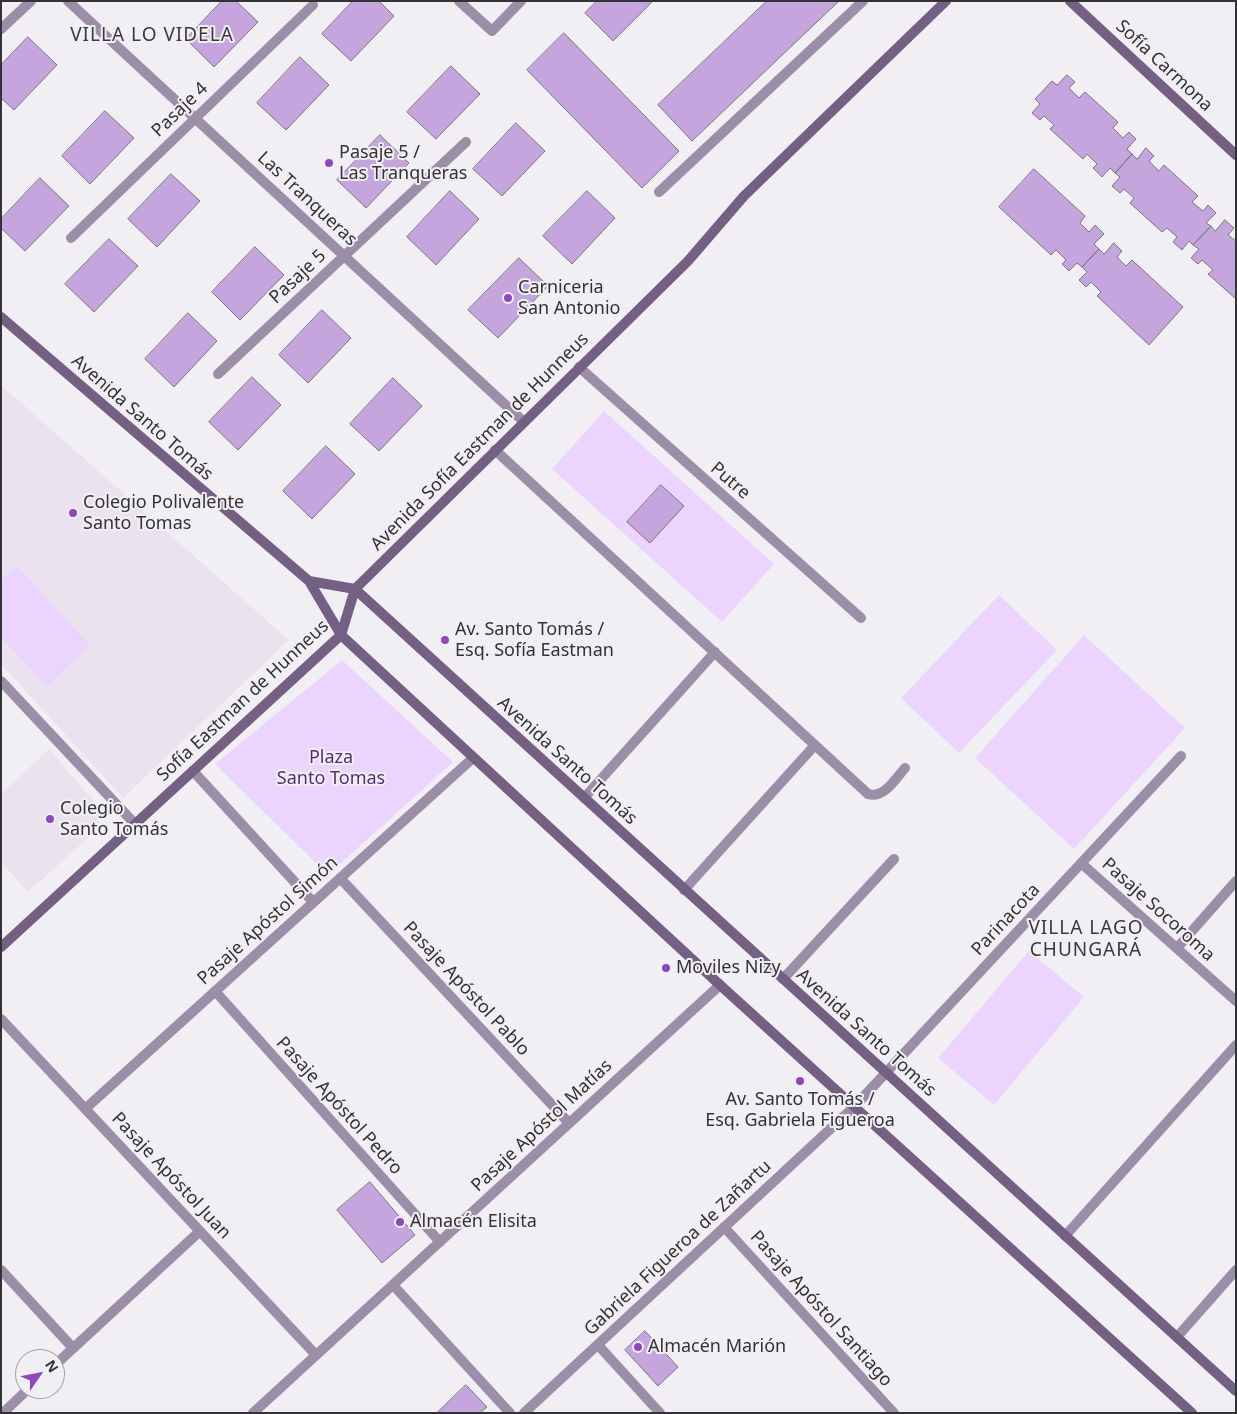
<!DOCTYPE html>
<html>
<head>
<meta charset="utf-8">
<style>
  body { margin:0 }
  #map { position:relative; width:1237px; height:1414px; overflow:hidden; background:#f2eff4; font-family:"Noto Sans",sans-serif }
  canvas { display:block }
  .frame { position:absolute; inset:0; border:2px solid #333234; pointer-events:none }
  .north { position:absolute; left:15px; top:1349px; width:50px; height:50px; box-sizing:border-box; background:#f2eff4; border:1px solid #a6a3a7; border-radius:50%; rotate:57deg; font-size:14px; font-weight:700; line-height:20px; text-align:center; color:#333234 }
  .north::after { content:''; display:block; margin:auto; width:18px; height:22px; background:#8f48bc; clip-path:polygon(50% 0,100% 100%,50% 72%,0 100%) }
</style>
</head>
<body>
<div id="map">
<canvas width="1237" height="1414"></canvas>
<div class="frame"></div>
<div class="north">N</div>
</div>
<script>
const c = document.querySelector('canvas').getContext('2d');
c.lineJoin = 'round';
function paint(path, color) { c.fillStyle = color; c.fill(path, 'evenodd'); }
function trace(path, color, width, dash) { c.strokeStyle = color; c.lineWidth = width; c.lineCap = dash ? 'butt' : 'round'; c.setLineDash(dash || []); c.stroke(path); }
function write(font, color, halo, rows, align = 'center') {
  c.font = font + ' "Noto Sans",sans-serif'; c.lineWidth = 4; c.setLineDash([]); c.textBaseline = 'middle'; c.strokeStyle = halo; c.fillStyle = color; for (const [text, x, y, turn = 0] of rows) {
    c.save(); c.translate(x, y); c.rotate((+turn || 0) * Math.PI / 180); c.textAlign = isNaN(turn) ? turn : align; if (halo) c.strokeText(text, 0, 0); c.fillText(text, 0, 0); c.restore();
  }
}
paint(new Path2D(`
  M1,385L289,640L123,798L1,664Z
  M49,749L100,808L98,829L28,892L1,862V794Z`), '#eae3ef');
paint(new Path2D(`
  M604,411L774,564L722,622L552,469Z
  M17,566L90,645L47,686L1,637V581Z
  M999,595L1057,650L959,753L901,698Z
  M1084,635L1185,728L1074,849L975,758Z
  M342,660L453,762L328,875L215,764Z
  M1029,951L1084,997L994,1105L938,1058Z`), '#ebd5fe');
const building = new Path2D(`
  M222,1H236L258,22L214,67L186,39Z
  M353,1H379L394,16L351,61L322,34Z
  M597,1H653L613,41L585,13Z
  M767,1H839L692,141L658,105Z
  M564,33L679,151L642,188L527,70Z
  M28,37L57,65L14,110L1,98V65Z
  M300,57L329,85L286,130L257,103Z
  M451,66L480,94L436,139L407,112Z
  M1067,75L1075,82L1069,88L1079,98L1085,92L1118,122L1113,128L1123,138L1129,132L1136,139L1127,149L1132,154L1115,173L1110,168L1102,177L1093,168L1097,164L1087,154L1083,159L1050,129L1054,125L1044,116L1040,120L1032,113L1040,104L1035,99L1052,81L1057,85Z
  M105,111L134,138L90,184L62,156Z
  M516,123L545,151L502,196L473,169Z
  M380,135L409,163L366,208L337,180Z
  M1146,148L1154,156L1149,161L1159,171L1164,165L1198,196L1192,202L1203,211L1208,205L1216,213L1206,223L1211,226L1193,245L1189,241L1182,250L1173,242L1177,237L1167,228L1162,232L1130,203L1134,198L1124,189L1120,193L1112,186L1120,177L1115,173L1132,154L1137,159Z
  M1034,169L1085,216L1080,223L1089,232L1095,225L1104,234L1094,244L1099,249L1082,267L1077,263L1069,271L1062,264L1066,260L1056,250L1051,255L999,207Z
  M171,174L200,201L157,247L128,219Z
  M40,178L69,206L25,251L1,228V219Z
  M450,191L479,219L436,265L407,237Z
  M587,191L615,218L572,264L543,236Z
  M1225,220L1234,228L1228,235L1236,241V299L1208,274L1213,270L1202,260L1198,264L1191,258L1199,249L1193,245L1211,226L1215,231Z
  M109,239L138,266L94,312L65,284Z
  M1114,243L1122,251L1117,257L1126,266L1132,260L1183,307L1149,345L1097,296L1101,292L1091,282L1086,287L1079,280L1087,272L1082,267L1099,249L1104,254Z
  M255,247L284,275L240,320L212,292Z
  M519,258L548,286L498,338L468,310Z
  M322,310L351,338L308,383L279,355Z
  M188,313L217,341L174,387L145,359Z
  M252,377L281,405L238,450L209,422Z
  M393,378L422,406L379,451L350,424Z
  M326,446L355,474L312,519L283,491Z
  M661,485L684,506L650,543L627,522Z
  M370,1182L415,1235L382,1263L337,1210Z
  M645,1331L678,1367L658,1386L625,1350Z
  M466,1385L487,1407L480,1413H437Z`);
paint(building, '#c4a5dd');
trace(building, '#79777b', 1);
trace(new Path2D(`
  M459,1L492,31L521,1
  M659,192L863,1
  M1177,948L1236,881
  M1065,1236L1236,1045
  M1177,1337L1236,1270`), '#9c8ea7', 10);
trace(new Path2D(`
  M68,1L524,422
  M1,29L31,1
  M71,238L313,5
  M579,367L861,618
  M218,374L466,142
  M495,450L868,794C884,799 896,778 905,768
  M1,681L135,824
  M193,771L313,902
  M584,798L715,652
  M1081,863L1236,1001
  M340,878L569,1123
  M684,890L815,745
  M783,979L894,859
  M215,991L440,1242
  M1,1019L316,1355
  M85,1109L473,758
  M724,1227L894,1413
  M1,1270L73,1348
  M393,1285L510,1413
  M598,1345L660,1413
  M55,1365L200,1231
  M3,1413L28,1389
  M253,1413L720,985
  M524,1413L854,1107L1181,756`), '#9c8ea7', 10);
trace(new Path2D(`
  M1070,1L1236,155
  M1,317L309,581L341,635L720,985L1192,1413
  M309,581L355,589L1236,1391
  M355,589L688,261L744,196L946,1
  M1,947L341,635L355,589`), '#736082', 10);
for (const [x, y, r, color] of [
  [329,163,5,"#8f48bc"],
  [508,298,5,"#8f48bc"],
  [73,513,5,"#8f48bc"],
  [445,640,5,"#8f48bc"],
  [50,819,5,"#8f48bc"],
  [666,968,5,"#8f48bc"],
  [800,1081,5,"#8f48bc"],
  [400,1222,5,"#8f48bc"],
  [638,1347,5,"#8f48bc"]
]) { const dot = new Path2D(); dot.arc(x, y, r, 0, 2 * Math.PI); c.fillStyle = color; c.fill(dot); trace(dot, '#f2eff4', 2); }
write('18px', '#333234', '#f2eff4', [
  ["Sofía Carmona",1164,66,43],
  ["Pasaje 4",180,110,-44],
  ["Las Tranqueras",307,199,43],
  ["Pasaje 5",298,277,-43],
  ["Avenida Santo Tomás",142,418,41],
  ["Avenida Sofía Eastman de Hunneus",480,442,-45],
  ["Putre",730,481,41],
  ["Sofía Eastman de Hunneus",243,701,-43],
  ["Avenida Santo Tomás",567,761,42],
  ["Pasaje Socoroma",1158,910,42],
  ["Parinacota",1006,920,-47],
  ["Pasaje Apóstol Simón",268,921,-42],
  ["Pasaje Apóstol Pablo",466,989,47],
  ["Avenida Santo Tomás",866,1033,42],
  ["Pasaje Apóstol Pedro",339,1106,48],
  ["Pasaje Apóstol Matías",542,1126,-43],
  ["Pasaje Apóstol Juan",171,1176,47],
  ["Gabriela Figueroa de Zañartu",678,1248,-43],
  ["Pasaje Apóstol Santiago",821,1309,48]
]);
write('18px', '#333234', '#f2eff4', [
  ["Pasaje 5 /",339,153],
  ["Las Tranqueras",339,174],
  ["Carniceria",518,288],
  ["San Antonio",518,309],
  ["Colegio Polivalente",83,503],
  ["Santo Tomas",83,524],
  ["Av. Santo Tomás /",455,630],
  ["Esq. Sofía Eastman",455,651],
  ["Colegio",60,809],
  ["Santo Tomás",60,830],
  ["Moviles Nizy",676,968],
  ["Av. Santo Tomás /",800,1100,"center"],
  ["Esq. Gabriela Figueroa",800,1121,"center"],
  ["Almacén Elisita",410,1222],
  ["Almacén Marión",648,1347]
], 'left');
write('18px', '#562e70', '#f2eff4', [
  ["Plaza",331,758],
  ["Santo Tomas",331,779]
]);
c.letterSpacing = '1px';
write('19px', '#3b393c', '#f2eff4', [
  ["VILLA LO VIDELA",152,36],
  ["VILLA LAGO",1086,929],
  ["CHUNGARÁ",1086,951]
]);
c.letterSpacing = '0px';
</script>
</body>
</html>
